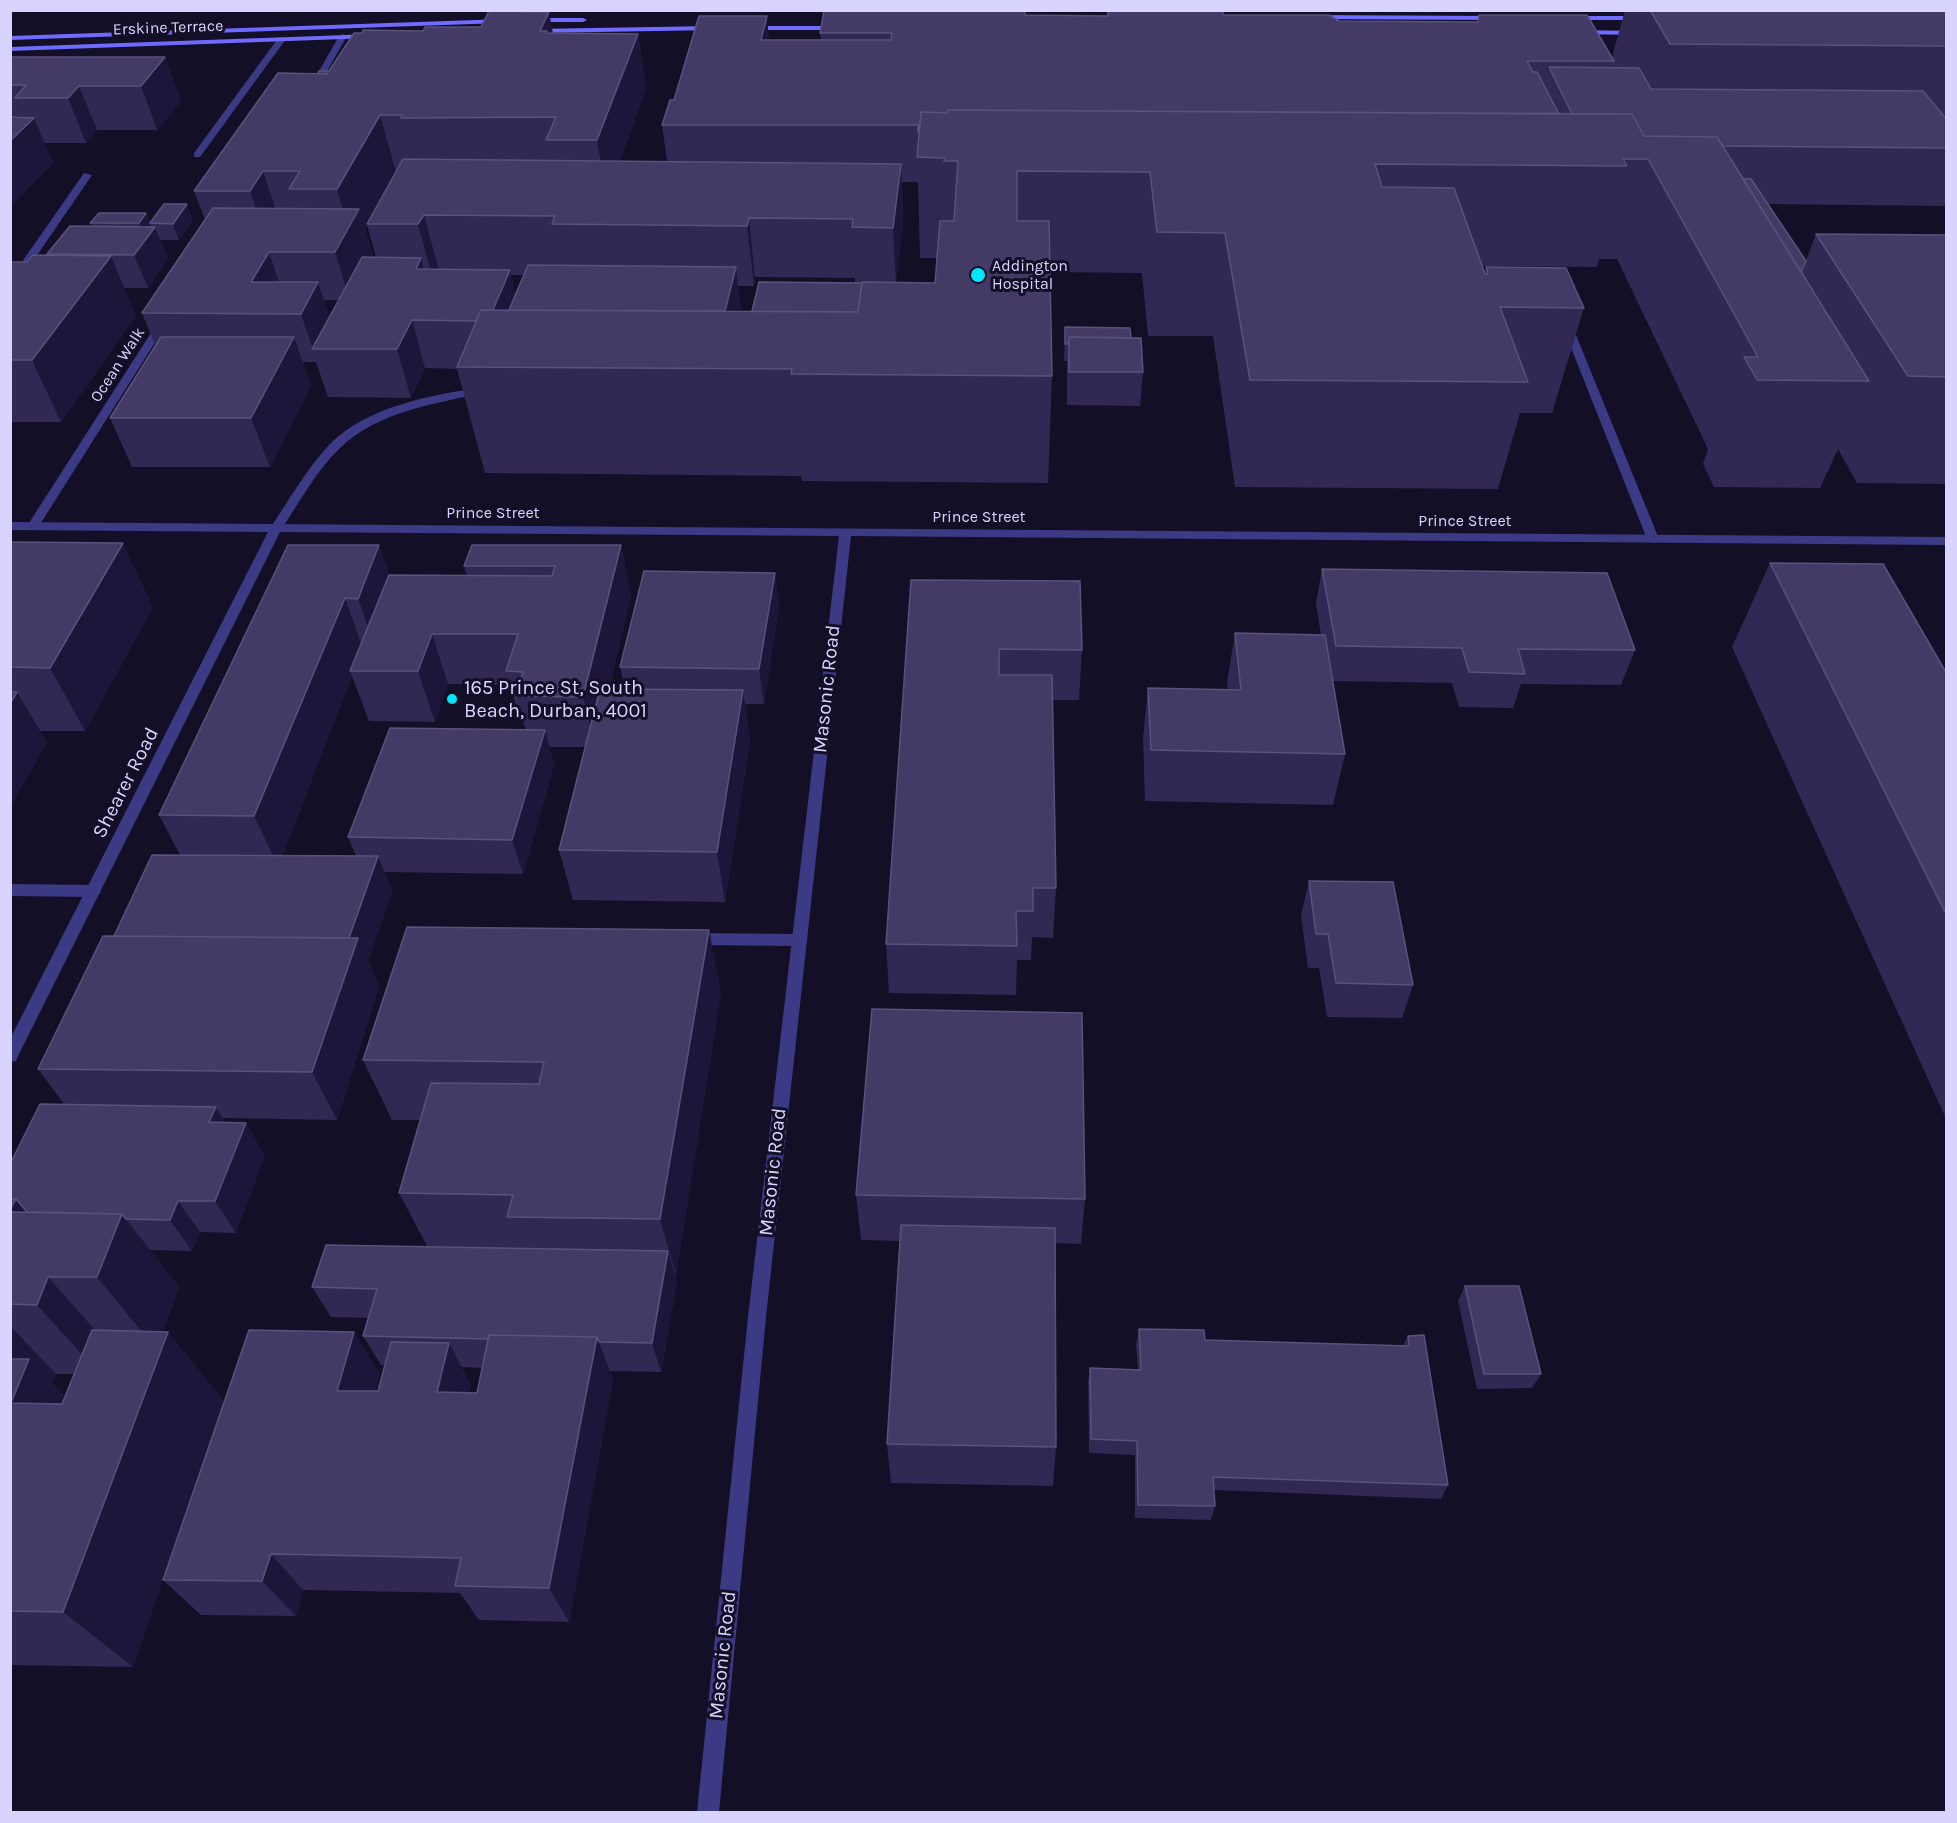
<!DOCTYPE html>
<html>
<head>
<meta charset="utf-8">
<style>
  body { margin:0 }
  #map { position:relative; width:1957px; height:1823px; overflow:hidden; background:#130f26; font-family:Karla,sans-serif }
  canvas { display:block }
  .frame { position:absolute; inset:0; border:12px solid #d9d4ff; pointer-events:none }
</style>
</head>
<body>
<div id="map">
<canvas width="1957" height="1823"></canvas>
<div class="frame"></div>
</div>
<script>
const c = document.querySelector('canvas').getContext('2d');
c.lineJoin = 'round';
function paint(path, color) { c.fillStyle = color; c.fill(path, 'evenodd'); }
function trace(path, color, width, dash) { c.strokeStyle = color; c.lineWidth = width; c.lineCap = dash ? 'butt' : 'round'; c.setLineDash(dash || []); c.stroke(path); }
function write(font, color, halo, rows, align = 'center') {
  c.font = font + ' Karla,sans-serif'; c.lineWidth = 6; c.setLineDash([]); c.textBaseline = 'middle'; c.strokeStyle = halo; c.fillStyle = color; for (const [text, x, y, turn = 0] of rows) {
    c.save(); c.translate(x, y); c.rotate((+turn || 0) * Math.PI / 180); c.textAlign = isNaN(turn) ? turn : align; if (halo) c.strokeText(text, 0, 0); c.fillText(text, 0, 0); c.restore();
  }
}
paint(new Path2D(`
  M343,34L347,36L318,87L311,89L310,87L339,36Z
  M279,37L286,39L200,157H194V153Z
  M84,173L92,175L14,289L10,290V279Z
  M163,319L168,322L39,526L37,529H29L27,526L158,322Z
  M1571,332L1576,335L1659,539L1657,542L1653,543L1647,539L1566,335Z
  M483,387L487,388V392C436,404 379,410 339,449C315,472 299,504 280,531L276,532L270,528C289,500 306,470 329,445C367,406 432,395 483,387Z
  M10,884L94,885L99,887L101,891L99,895L94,897L10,896Z
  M691,933L799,934L804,936L807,940L804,944L799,946L691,945L686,943L683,939L686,935Z`), '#3d3a85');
paint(new Path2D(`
  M10,522L1946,537V545L851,536L766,1317L719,1812H697L748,1317L839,536L280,532L18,1056L16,1061L10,1062V1039L268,532L10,530Z`), '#3d3a85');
paint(new Path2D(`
  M1309,15L1498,16L1502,18L1498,20L1312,19H1309Z
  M1567,16H1642L1646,18L1642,20H1570L1566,18Z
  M526,18H583L587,20L583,22H526Z
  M505,19V23H502L10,40V36Z
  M714,26L718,28L717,30L534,33L530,31L534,29Z
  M747,26H840L844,28L840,30H750L746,28Z
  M1575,30L1638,31L1642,33L1638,35L1578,34H1575Z
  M375,34L376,36L372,38L10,51V47Z`), '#6f6bff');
paint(new Path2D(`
  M1107,10L1223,15L1339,21L1612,57L1625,10H1947V200L1944,206L1768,204L1806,261L1816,234L1947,235V484L1857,483L1838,449L1820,488L1714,487L1703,464L1708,449L1617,259H1599L1597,267L1482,266L1485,272L1486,267L1584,308L1552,413H1520L1498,489L1235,487L1213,336H1148L1142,273L1050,272L1052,376L1048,483L802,481L801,476L485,473L457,369L425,368L411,398L328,397L316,362H303L311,386L270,467H132L110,418L155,345L142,313L205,220L194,191L317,74L553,33L638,34L646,89L620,161L667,162L662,125L674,100L769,40H821L820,33L1025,15L1107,16ZM902,182H918L920,258H937L935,283L896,282L903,222ZM367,225L376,257H371L373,255L365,229ZM511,275H524L515,294ZM755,277L855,278V283L752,311H741L738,286H754ZM324,300H339L329,317Z
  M10,57H165L181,101L157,130H97L86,143H44L53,163L10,207Z
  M146,213L150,223L193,221L179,240H160L168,259L148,288H124L136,316L61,422H10V262H27L47,255V254L92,226L90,223Z
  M1065,327L1131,338L1143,372L1140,406L1067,405V361H1064Z
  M10,542L153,607L85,731H40L47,742L10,807Z
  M379,545L389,575L467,576L464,566L621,545L631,595L609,689H625L620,667L775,573L779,607L764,704H745L750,741L725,902L573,900L559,850L585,747H549L554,765L523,874L384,872L392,891L368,961L379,987L337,1120L222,1118L225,1123L265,1155L236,1233L200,1232L192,1251L150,1250L179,1287L163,1331L224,1401L133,1667L10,1665V1164L64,1104L38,1069L114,936L180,855L159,815ZM352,676L369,721L435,722L448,684L510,685L520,722H523L526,730L348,837L356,856H282ZM56,1374H74L65,1397L52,1383Z
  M1770,563L1947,674V1121L1732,647Z
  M1322,569L1635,650L1621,685L1521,684L1513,708L1459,707L1452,683L1333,681L1345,754L1333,805L1145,801L1143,738L1148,688L1228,690L1227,683L1235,633L1321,635L1316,603Z
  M911,580L1082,650L1079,700H1053L1056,888L1053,938L1032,937L1031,960H1017L1016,995L889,993L886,944Z
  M1309,881L1413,985L1402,1018L1327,1017L1319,968H1308L1301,915Z
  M721,992L676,1275H675L677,1281L661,1372L610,1371L613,1379L569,1622L479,1620L460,1593L303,1590L296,1616L201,1615L163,1580L380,1374L375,1391H378L385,1366L381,1365L363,1336L368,1318L331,1317L312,1287L427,1246L399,1193L420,1120H392L363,1060ZM461,1367L482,1368L477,1393H469L471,1385Z
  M856,1195L1085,1199L1081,1244L1055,1243L1056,1447L1053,1486L891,1483L887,1444L900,1241L861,1240Z
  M1465,1286L1541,1374L1532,1388L1477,1389L1458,1301Z
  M1139,1329L1205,1340L1403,1346L1408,1336L1448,1485L1441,1499L1214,1490L1215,1506L1211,1520L1135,1518V1455L1089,1453L1088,1382L1090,1368L1138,1370L1136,1344Z`), '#312854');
paint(new Path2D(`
  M549,12L559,66L540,31Z
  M767,16L772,71L761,40Z
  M638,34L646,89L607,198L597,140Z
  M165,57L181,101L157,130L141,86Z
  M79,86L97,130L86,143L68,98Z
  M380,115L396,172L365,229L373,255L350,300L335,252L348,228L337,189Z
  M34,118L53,163L10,207V141Z
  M901,164L903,222L896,287L893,228Z
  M263,171L282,229L270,250L250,191Z
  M187,204L193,221L179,240L173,224Z
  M146,213L152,230L146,240L139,223Z
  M424,215L440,274L434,284L418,224Z
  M749,218L755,277L754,286L747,226Z
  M155,227L168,259L148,288L134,255Z
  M269,252L285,300L251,282Z
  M111,256L136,316L61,422L32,360Z
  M421,258L433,305L416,269Z
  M736,267L741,315L723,319Z
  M510,270L520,317L488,321Z
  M318,282L334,330L313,349L301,314Z
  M412,320L425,368L411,398L397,349Z
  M294,337L311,386L270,467L251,418Z
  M123,543L153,607L85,731L50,668Z
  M379,545L396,595L376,649L358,599Z
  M621,545L631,595L595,747L583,697Z
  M775,573L779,607L764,704L759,669Z
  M345,598L363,649L350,671L352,676L278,866L254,816Z
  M432,634L448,684L435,722L418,671Z
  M743,690L750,741L725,902L717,852Z
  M17,692L47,742L10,807V704Z
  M545,730L554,765L523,874L512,840Z
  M378,856L392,891L368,961L379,987L337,1120L312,1072L347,944Z
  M709,930L721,992L676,1275L660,1219Z
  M216,1107L236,1140L209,1122Z
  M246,1123L265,1155L236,1233L215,1201Z
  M16,1199L79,1274L10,1213V1210Z
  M178,1201L200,1232L192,1251L170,1220Z
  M122,1214L179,1287L156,1349L97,1277Z
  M668,1251L677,1281L661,1372L652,1343Z
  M48,1277L111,1348L101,1375L37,1305Z
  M10,1326L56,1374L52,1383L95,1428L10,1405Z
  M168,1332L224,1401L133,1667L63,1612Z
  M354,1332L380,1374L364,1432L337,1391Z
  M597,1337L613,1379L569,1622L549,1588Z
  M449,1343L471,1385L460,1433L437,1392Z
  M271,1554L303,1590L296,1616L262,1581Z`), '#1d163a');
const building = new Path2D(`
  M990,10H1025V15L1108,16V10H1223V15H1329L1339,21L1478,22L1479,15H1587L1614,61H1527L1533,72H1537L1559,114L948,110V113L921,112L919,132H918V125H662L670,100H674L699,16H767L761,40H891L892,33H820L824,11H989Z
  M1650,10H1947V46L1670,44Z
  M489,11L549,12L540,31H547L546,33L638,34L597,140H546L556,117L401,118L402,115H380L337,189H289L300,171H263L250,191H194L278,73L327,74L354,33H362L363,30L423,31L425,27H481Z
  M10,57H165L141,86H79L68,98H15L26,85H10Z
  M1549,67L1639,68L1651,89L1923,91L1947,120V148L1722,146L1717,137L1644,136L1632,114H1572Z
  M319,71H328L327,74H317Z
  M948,110L1632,114L1644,136L1717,137L1869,381L1757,380L1744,357H1758L1648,159H1623L1627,166L1375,164L1382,187L1454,188L1485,274H1488L1486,267L1566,268L1584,308L1500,307L1528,382L1250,380L1225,233L1157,232L1150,172L1017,171V221H1049L1052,376L791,374L792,369L457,367L481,310L858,312L862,282L935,283L940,221H954L958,161H944L945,158L917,157L921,112L948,113Z
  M10,117L34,118L10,141Z
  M403,159L901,164L893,228L852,227L853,219L749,218L747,226L552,224L555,216L424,215L418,224H367Z
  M1743,179H1751L1806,261L1801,272Z
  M164,204H187L173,224L150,223Z
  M213,208L359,209L335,252H269L251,282H318L301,314L142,313Z
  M99,213H146L139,223H90Z
  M70,226L155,227L134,255L47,254Z
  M1816,234L1947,235V377L1908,376Z
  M33,255L111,256L32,360H10V262H27Z
  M362,257L421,258L416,269L510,270L493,310H481L476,321L412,320L397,349H312Z
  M528,265L736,267L725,311L509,310Z
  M759,282L862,283L858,312L752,311Z
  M1065,327L1130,328L1131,338L1069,337L1068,344H1065Z
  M161,337H294L251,418H110Z
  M1069,337L1141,338L1143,372H1069Z
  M10,542L123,543L50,668L10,667Z
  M288,545H379L358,599L345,598L254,816L159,815Z
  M472,545H621L583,697L516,696L523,672L506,671L518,634H432L418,671H350L389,575L552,576L555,566H464Z
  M1770,563L1883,564L1947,674V916Z
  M1322,569L1607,573L1635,650L1518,649L1525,674L1469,672L1462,648L1336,646Z
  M644,571L775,573L759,669L620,667Z
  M911,580L1080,581L1082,650L999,649V675H1052L1056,888H1033V911H1016L1017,946L886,944Z
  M1235,633L1325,635L1345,754L1151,750L1148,688L1241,690Z
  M600,689L743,690L717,852L559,850Z
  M10,692H17L10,704Z
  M390,728L545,730L512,840L348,837Z
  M152,855L378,856L349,938L114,936Z
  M1309,881L1393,882L1413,985L1336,983L1328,934H1316Z
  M407,927L709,930L660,1219L507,1217L513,1195L399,1193L431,1083L539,1084L544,1062L363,1060Z
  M103,936L358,938L312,1072L38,1069Z
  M872,1009L1082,1013L1085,1199L856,1195Z
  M40,1104L216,1107L209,1122L246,1123L215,1201H178L170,1220L126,1219L122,1214L27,1212L16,1199H10V1164Z
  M10,1199H16L10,1210Z
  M10,1212L122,1214L97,1277H48L37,1305L10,1304Z
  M901,1225L1055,1228L1056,1447L887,1444Z
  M326,1245L668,1251L652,1343L599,1342L597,1337L489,1335L488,1339L363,1336L377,1289L312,1287Z
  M1465,1286H1519L1541,1374H1484Z
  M1139,1329L1204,1330L1205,1340L1409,1346L1408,1336L1424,1335L1448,1485L1213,1477L1215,1506L1138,1505L1137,1441L1091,1439L1090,1368L1141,1370Z
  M92,1330L168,1332L63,1612L10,1611V1359H29L11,1403L62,1404Z
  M249,1330L354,1332L337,1391H378L391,1342L449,1343L437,1392L477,1393L489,1335L597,1337L549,1588L455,1586L461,1558L271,1554L262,1581L163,1580Z`);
paint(building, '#433a66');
trace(building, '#5a527e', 1.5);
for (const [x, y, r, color] of [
  [978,275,8,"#00e5ff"],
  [452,699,6,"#00e5ff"]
]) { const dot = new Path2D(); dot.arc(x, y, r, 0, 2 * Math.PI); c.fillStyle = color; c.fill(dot); trace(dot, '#130f26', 2); }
write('16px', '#d9d4ff', '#130f26', [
  ["Erskine Terrace",168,28,-2],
  ["Ocean Walk",118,365,-57],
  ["Prince Street",493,513],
  ["Prince Street",979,517],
  ["Prince Street",1465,521]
]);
write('16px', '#d9d4ff', '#130f26', [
  ["Addington",992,266],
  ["Hospital",992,284]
], 'left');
write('20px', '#d9d4ff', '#130f26', [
  ["165 Prince St, South",464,688],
  ["Beach, Durban, 4001",464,711]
], 'left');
write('20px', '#d9d4ff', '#130f26', [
  ["Masonic Road",827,689,-84],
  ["Shearer Road",126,783,-63],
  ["Masonic Road",773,1172,-84],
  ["Masonic Road",723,1655,-84]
]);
</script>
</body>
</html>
